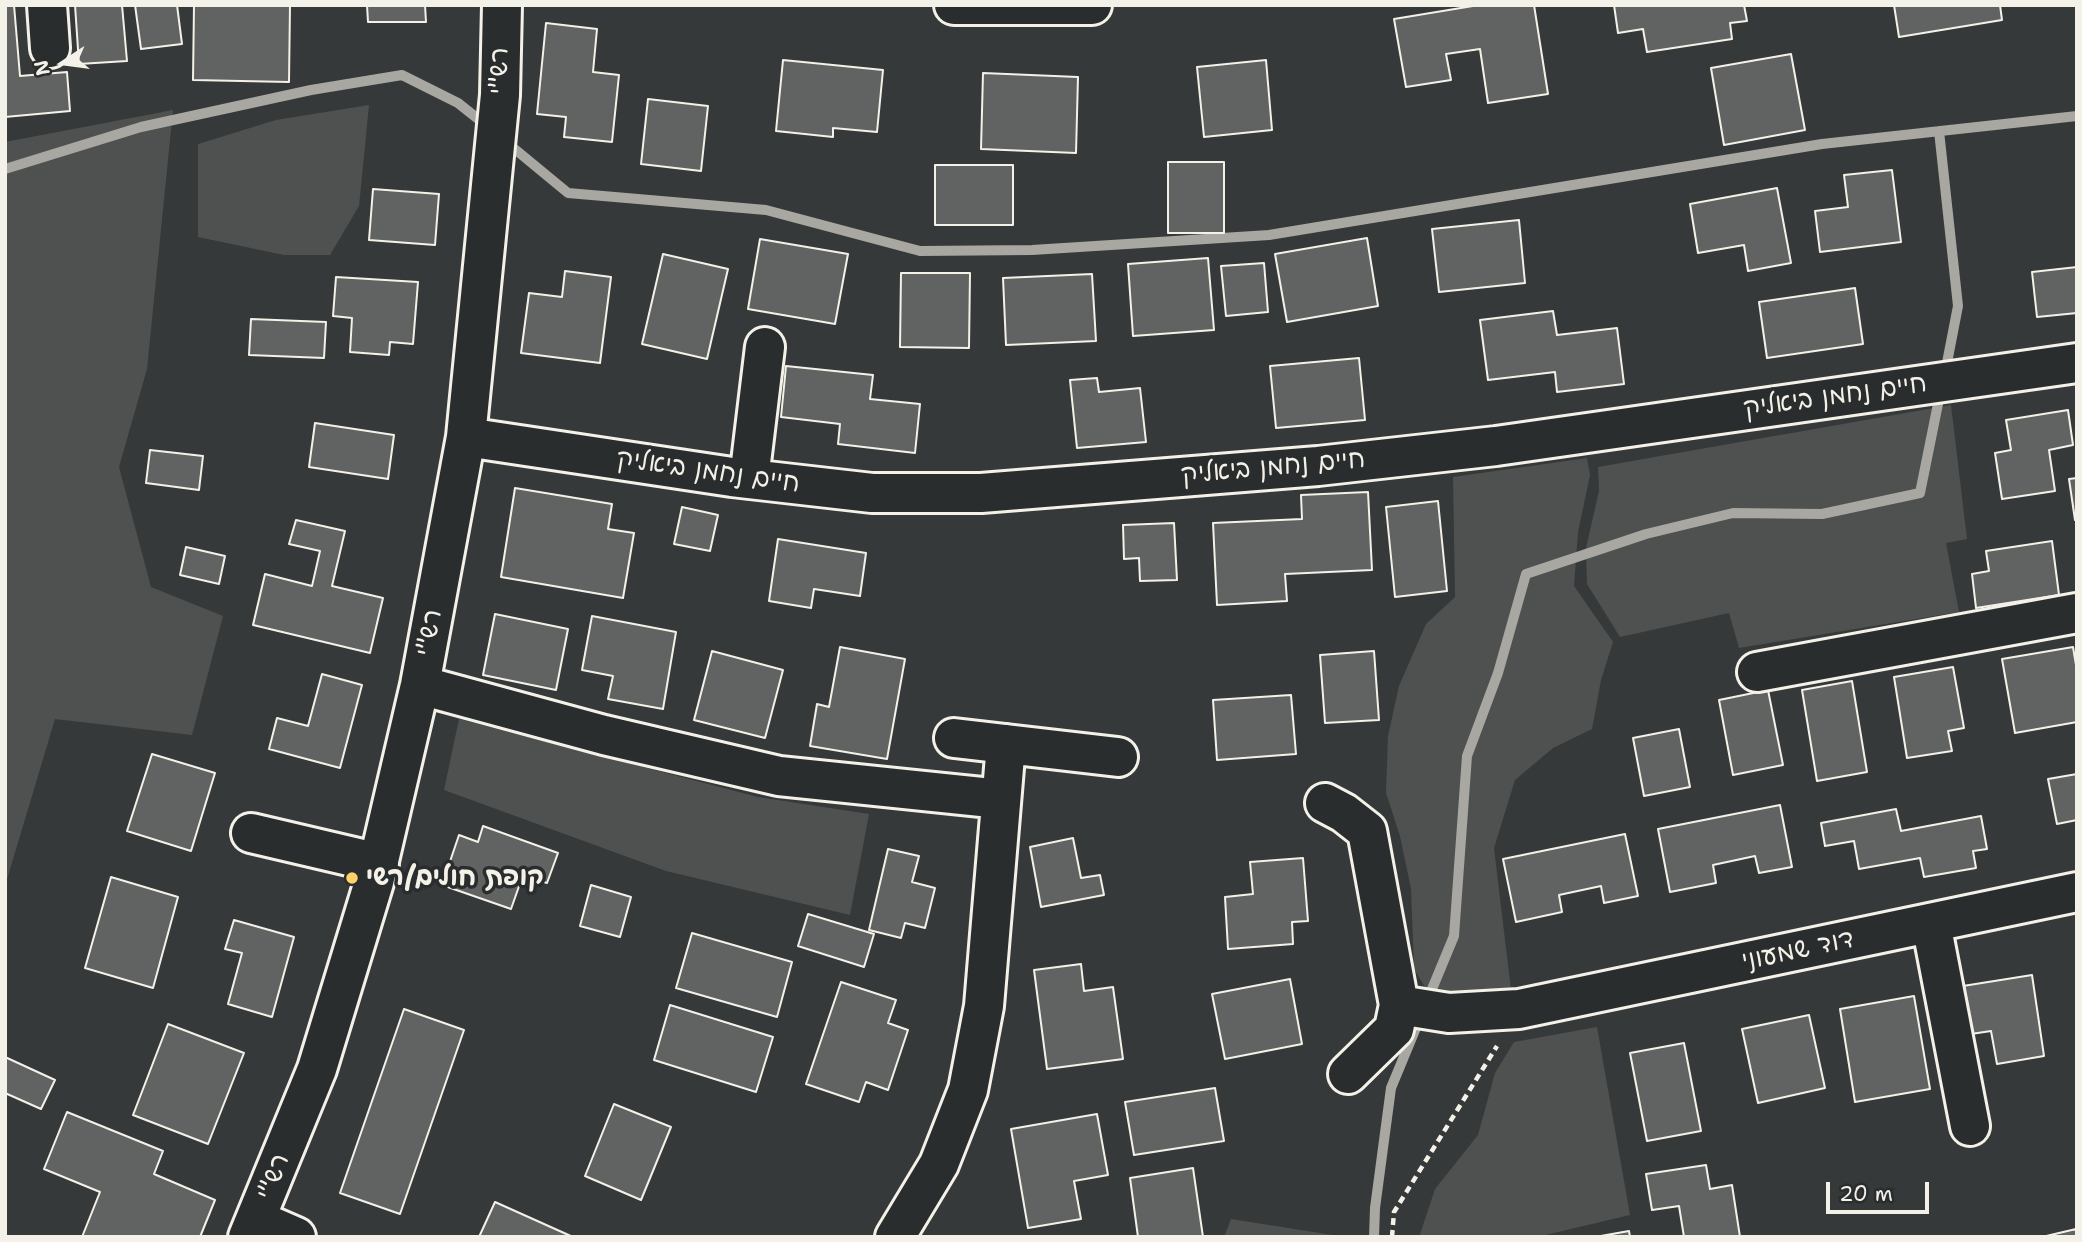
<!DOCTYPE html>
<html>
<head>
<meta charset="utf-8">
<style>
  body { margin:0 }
  #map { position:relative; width:2082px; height:1242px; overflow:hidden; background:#363939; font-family:"Shantell Sans",sans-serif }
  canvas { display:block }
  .frame { position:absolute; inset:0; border:7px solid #f4f1e8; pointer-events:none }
  .north { position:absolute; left:28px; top:28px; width:70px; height:70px; -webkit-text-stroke:5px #2a2d2e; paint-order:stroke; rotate:257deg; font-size:19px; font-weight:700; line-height:28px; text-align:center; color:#f4f1e8 }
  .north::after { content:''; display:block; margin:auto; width:24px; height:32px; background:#f4f1e8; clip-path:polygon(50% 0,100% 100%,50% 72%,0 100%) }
  .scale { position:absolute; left:1826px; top:1182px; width:103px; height:32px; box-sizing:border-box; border:4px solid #f4f1e8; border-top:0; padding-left:9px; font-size:21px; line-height:24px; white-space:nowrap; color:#f4f1e8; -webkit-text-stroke:5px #2a2d2e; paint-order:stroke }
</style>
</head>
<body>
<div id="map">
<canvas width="2082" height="1242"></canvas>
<div class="frame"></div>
<div class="north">N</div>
<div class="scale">20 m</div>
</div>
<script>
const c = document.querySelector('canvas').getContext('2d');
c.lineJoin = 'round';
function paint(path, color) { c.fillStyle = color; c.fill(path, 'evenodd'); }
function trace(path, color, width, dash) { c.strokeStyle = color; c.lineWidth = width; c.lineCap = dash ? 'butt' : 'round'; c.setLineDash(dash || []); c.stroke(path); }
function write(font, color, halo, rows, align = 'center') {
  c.font = font + ' "Shantell Sans","Playpen Sans Hebrew",sans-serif'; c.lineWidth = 7; c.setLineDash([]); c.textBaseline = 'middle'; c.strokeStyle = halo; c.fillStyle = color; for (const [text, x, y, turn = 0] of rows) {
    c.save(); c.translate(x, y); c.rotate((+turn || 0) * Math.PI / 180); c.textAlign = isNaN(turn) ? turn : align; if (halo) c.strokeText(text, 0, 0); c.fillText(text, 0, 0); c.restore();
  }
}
paint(new Path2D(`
  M369,105L359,206L330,255H284L198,237V144L276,120Z
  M173,110L147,369L119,467L151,587L223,616L192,735L55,719L5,886V142Z
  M1951,405L1967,539L1946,543L1959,612L1739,648L1729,613L1620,637L1587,584L1586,548L1599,491L1598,467Z
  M1587,458L1590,475L1578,532L1574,586L1613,642L1601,680L1592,729L1553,748L1515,780L1494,848L1511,990L1486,996L1428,992L1414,969L1411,889L1400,836L1386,793L1388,736L1399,686L1426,624L1455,597L1453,477Z
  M459,719L758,797L869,814L850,915L666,871L444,790Z
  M1597,1027L1630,1215L1537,1237H1419L1435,1189L1478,1135L1495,1073L1514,1042Z
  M1231,1219L1339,1236L1224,1237Z`), '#4e514f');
trace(new Path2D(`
  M1939,131L1958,306L1945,373
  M505,141L568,193L766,210L920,251L1032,250L1269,235L1822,144L2077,116
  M5,169L141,127L311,90L402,75L458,103L487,126
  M1374,1237L1375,1208L1391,1088L1454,936L1467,756L1498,673L1526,574L1646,534L1733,513L1822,514L1920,493L1941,389`), '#a8a7a1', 10);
const building = new Path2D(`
  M5,5H14L20,76L67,72L70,111L5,117Z
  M75,5H122L127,61L79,64Z
  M135,5H177L182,44L141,49Z
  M194,5H290L289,82L193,80Z
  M367,5H425L426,22H368Z
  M1479,5H1534L1548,94L1488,103L1480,49L1446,54L1451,80L1406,87L1394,19Z
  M1614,5H1744L1747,21L1730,23L1732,39L1647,52L1643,29L1618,33Z
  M1894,5H2000L2002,20L1899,37Z
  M546,23L597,29L593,72L619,75L612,142L564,137L566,117L537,114Z
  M1791,54L1805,130L1724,145L1711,68Z
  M783,60L883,70L877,132L833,128V137L776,131Z
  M1266,60L1272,130L1204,137L1197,67Z
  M983,73L1078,77L1076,153L981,149Z
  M648,99L708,106L701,171L641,164Z
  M1168,162H1224V233H1168Z
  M935,165H1013V225H935Z
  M1892,170L1901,242L1820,252L1815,211L1848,207L1844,175Z
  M1777,188L1791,263L1748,271L1744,245L1698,253L1690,204Z
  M373,189L439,194L435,245L369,240Z
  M1519,220L1525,283L1439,292L1432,229Z
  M1367,238L1378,306L1287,322L1275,254Z
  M760,239L848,254L835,324L748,309Z
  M663,254L728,269L707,359L642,344Z
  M1208,258L1214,330L1133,336L1128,264Z
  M1264,263L1268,312L1226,316L1221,266Z
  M2077,267V313L2037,317L2032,272Z
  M565,271L611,277L600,363L521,353L529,293L562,297Z
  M901,273H970L969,348L900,347Z
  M1092,274L1096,341L1006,345L1003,278Z
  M336,277L418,282L413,344L390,342L389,355L350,352L352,318L333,316Z
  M1855,288L1863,344L1767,358L1759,302Z
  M1553,311L1557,335L1617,328L1624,384L1557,392L1555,372L1488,380L1480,320Z
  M251,319L326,322L324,358L249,355Z
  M1359,358L1365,420L1276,428L1270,366Z
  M786,366L873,375L870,399L920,404L915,453L838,444L840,424L781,417Z
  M1097,378L1099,392L1140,388L1146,442L1077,448L1070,380Z
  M2068,410L2073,445L2049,450L2055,491L2002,499L1995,453L2011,450L2006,420Z
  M315,423L394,435L388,479L309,467Z
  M150,450L203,456L199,490L146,483Z
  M2077,478V520H2075L2069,479Z
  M515,488L612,504L608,529L634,533L623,598L501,577Z
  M1368,492L1372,570L1285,574L1287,601L1217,605L1213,523L1302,519L1301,495Z
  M1438,501L1447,591L1395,597L1386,507Z
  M682,507L718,515L710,551L674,544Z
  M296,520L345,531L332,586L383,598L370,653L253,625L265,574L312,586L320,551L289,544Z
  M1174,523L1177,580L1140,581L1139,558L1124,559L1123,525Z
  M778,539L866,553L860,596L814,589L811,608L769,601Z
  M2052,541L2059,595L1976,608L1972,574L1989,571L1986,551Z
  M186,547L225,556L219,584L180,575Z
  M495,614L568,629L556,690L483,675Z
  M592,616L676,632L663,709L608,699L613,676L582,670Z
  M840,647L905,659L887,759L810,746L817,704L829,707Z
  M2073,647L2077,671V722L2015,733L2002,659Z
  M712,651L783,670L765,738L694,720Z
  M1374,651L1379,720L1325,723L1320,655Z
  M1953,667L1964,728L1948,731L1952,751L1907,758L1894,677Z
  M322,674L362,685L340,768L269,749L277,718L308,726Z
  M1852,681L1867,772L1817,781L1802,690Z
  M1768,690L1783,765L1733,775L1719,700Z
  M1291,695L1296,754L1217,760L1213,700Z
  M1679,729L1690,787L1644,796L1633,738Z
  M152,754L215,773L191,851L127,831Z
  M2077,774V820L2057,824L2048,779Z
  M1780,805L1792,867L1759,873L1755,856L1713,865L1716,883L1670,892L1658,829Z
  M1896,809L1901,831L1981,816L1987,849L1973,851L1976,868L1924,877L1920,858L1859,869L1854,841L1825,846L1821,823Z
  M483,826L558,853L547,883L523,875L511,909L442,885L459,835L478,842Z
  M1625,834L1638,896L1604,903L1601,886L1559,895L1562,912L1516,922L1503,859Z
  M1073,838L1081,878L1100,875L1104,895L1041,907L1030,847Z
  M888,849L919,856L912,882L935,888L925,928L905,923L901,938L869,930Z
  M1303,858L1308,921L1292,922L1293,944L1228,949L1225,897L1253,894L1250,862Z
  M111,877L178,897L153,988L85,968Z
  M591,885L631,897L620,937L580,926Z
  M808,914L874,934L864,967L798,946Z
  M234,920L294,937L272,1017L228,1004L242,953L225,949Z
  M692,933L792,962L777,1017L676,988Z
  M1081,964L1084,991L1113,987L1123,1059L1047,1069L1034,970Z
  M2032,975L2044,1056L1997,1064L1991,1031L1971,1034L1963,986Z
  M1290,979L1302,1044L1225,1059L1212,994Z
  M841,982L896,1000L888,1023L908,1030L888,1090L866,1082L859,1102L806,1084Z
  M1914,996L1930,1089L1855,1102L1840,1009Z
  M670,1005L773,1037L756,1092L654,1060Z
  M404,1009L464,1030L400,1214L340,1193Z
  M1809,1015L1825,1088L1758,1103L1742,1029Z
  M168,1024L244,1053L208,1144L133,1115Z
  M1684,1043L1701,1131L1647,1141L1630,1053Z
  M5,1057L55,1080L41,1109L5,1093Z
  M1215,1088L1224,1141L1134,1155L1125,1102Z
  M614,1104L671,1127L641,1200L585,1176Z
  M67,1112L163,1151L154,1174L215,1200L200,1237H82L100,1192L44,1169Z
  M1097,1114L1108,1175L1074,1181L1081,1219L1028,1228L1011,1129Z
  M1706,1165L1710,1189L1732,1185L1740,1237H1684L1679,1206L1652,1210L1646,1174Z
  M1193,1168L1203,1237H1138L1130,1178Z
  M495,1202L573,1237H479Z
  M2076,1229L2077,1237H2042Z
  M1629,1231L1630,1237H1595Z`);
paint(building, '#616362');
trace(building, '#f4f1e8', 2);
const minor = new Path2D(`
  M47,5L50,48
  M954,5H1092
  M466,437L732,477L872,493H981L1318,466L1496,446L2077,363
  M749,479L765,347
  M1757,672L2077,613
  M420,685L604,735L779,776L1001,799
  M954,738L1118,757
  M1325,803L1344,813L1367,831L1399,1005L1394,1029L1348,1074
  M251,833L379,863
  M1931,923L1970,1126
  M1399,1005L1449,1013L1519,1009L2077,892
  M257,1220L296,1237
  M248,1237L317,1069L374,882L420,685L466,437L500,95L502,5
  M895,1237L939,1164L968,1090L984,1006L1006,744`);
trace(minor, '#f4f1e8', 44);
trace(new Path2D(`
  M1392,1237L1394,1212L1497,1046`), '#f4f1e8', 4.5, [7, 5]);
trace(minor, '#2a2d2e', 38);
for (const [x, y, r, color] of [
  [352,878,7,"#ffd166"]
]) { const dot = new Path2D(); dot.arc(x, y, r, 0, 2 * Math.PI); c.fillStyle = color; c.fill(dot); trace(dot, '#2a2d2e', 2.5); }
write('26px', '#f4f1e8', '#2a2d2e', [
  ["רש\"י",500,71,-88],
  ["חיים נחמן ביאליק",1835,397,-8],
  ["חיים נחמן ביאליק",1273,468,-5],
  ["חיים נחמן ביאליק",708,472,8],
  ["רש\"י",430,633,-79],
  ["דוד שמעוני",1798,951,-12],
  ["רש\"י",274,1177,-68]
]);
write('bold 26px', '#f4f1e8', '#2a2d2e', [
  ["קופת חולים/רשי",366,878]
], 'left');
</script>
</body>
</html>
